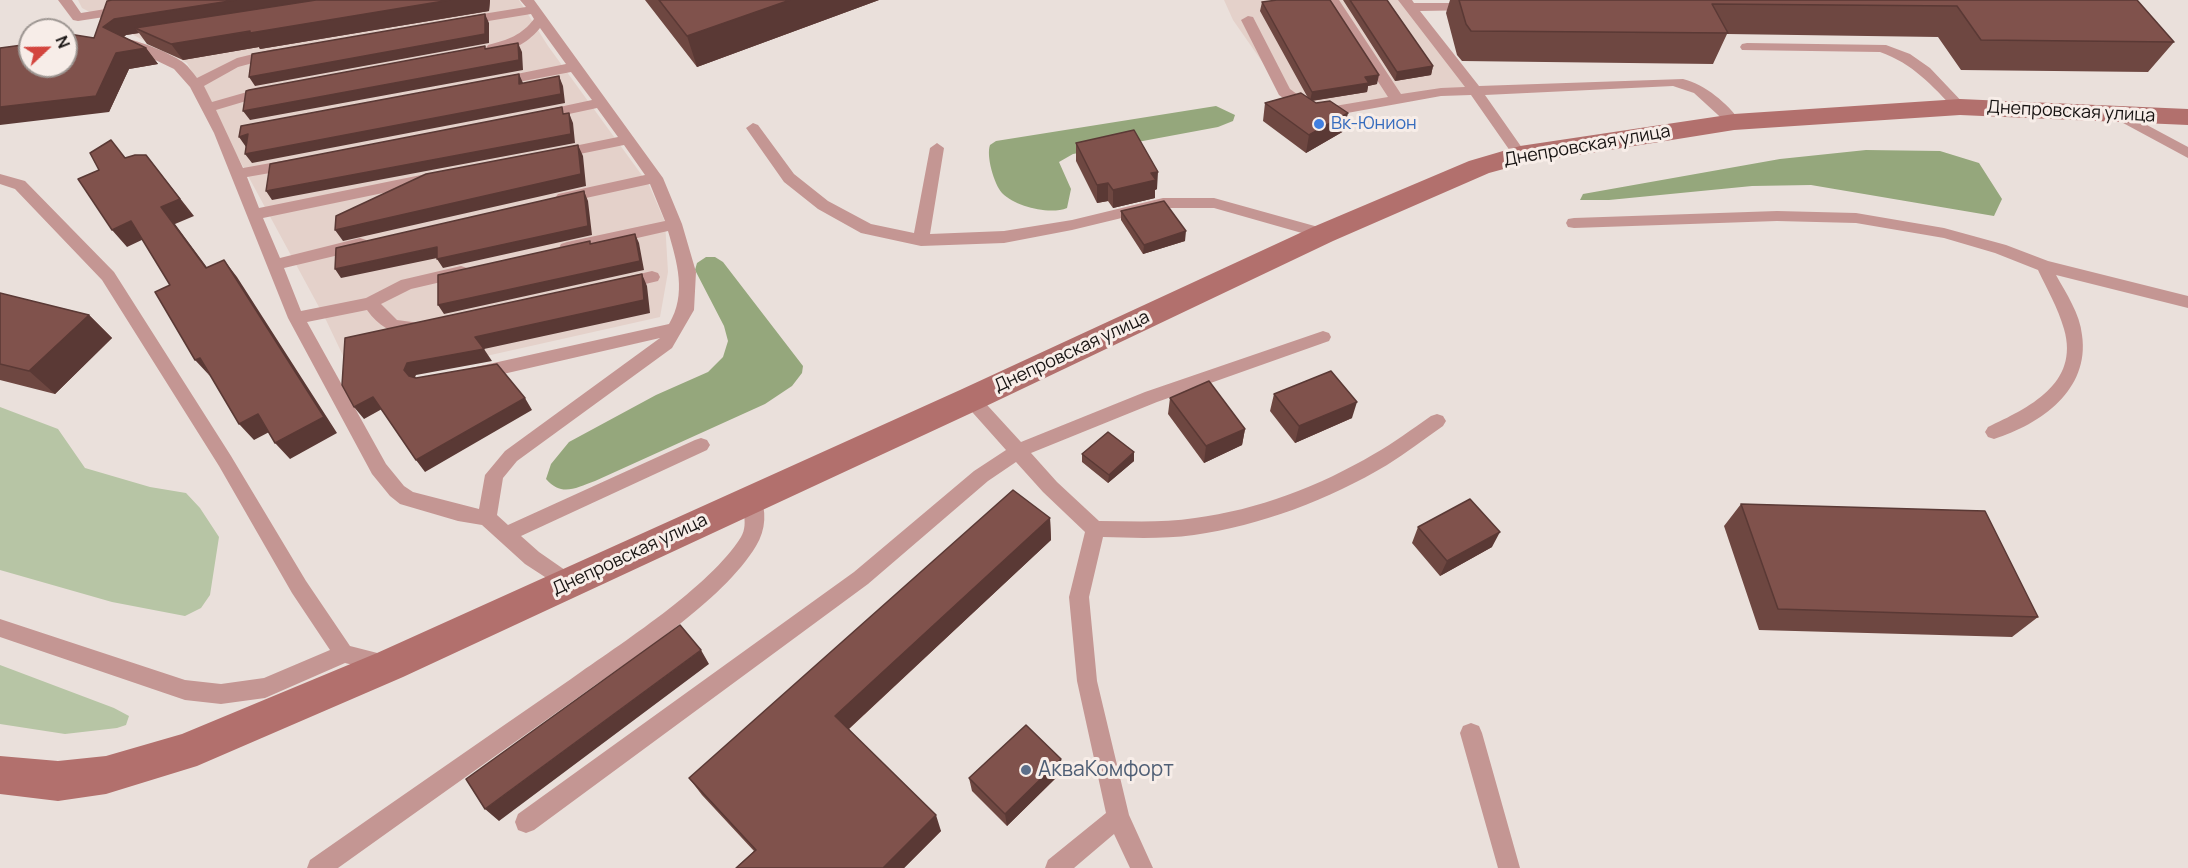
<!DOCTYPE html>
<html>
<head>
<meta charset="utf-8">
<style>
  body { margin:0 }
  #map { position:relative; width:2188px; height:868px; overflow:hidden; background:#eae0db; font-family:Manrope,sans-serif }
  canvas { display:block }
  .north { position:absolute; left:18px; top:18px; width:60px; height:60px; box-sizing:border-box; background:#f7ede8; border:2px solid #9d9692; border-radius:50%; rotate:68deg; font-size:16px; font-weight:700; line-height:24px; text-align:center; color:#171312 }
  .north::after { content:''; display:block; margin:auto; width:21px; height:27px; background:#d3453e; clip-path:polygon(50% 0,100% 100%,50% 72%,0 100%) }
</style>
</head>
<body>
<div id="map">
<canvas width="2188" height="868"></canvas>
<div class="north">N</div>
</div>
<script>
const c = document.querySelector('canvas').getContext('2d');
c.lineJoin = 'round';
function paint(path, color) { c.fillStyle = color; c.fill(path, 'evenodd'); }
function trace(path, color, width, dash) { c.strokeStyle = color; c.lineWidth = width; c.lineCap = dash ? 'butt' : 'round'; c.setLineDash(dash || []); c.stroke(path); }
function write(font, color, halo, rows, align = 'center') {
  c.font = font + ' Manrope,sans-serif'; c.lineWidth = 6; c.setLineDash([]); c.textBaseline = 'middle'; c.strokeStyle = halo; c.fillStyle = color; for (const [text, x, y, turn = 0] of rows) {
    c.save(); c.translate(x, y); c.rotate((+turn || 0) * Math.PI / 180); c.textAlign = isNaN(turn) ? turn : align; if (halo) c.strokeText(text, 0, 0); c.fillText(text, 0, 0); c.restore();
  }
}
paint(new Path2D(`
  M78,0H519L548,46L649,185L665,222L668,272L660,317L357,385L326,320L187,63L82,8Z
  M1224,0H1400L1470,88L1300,116L1233,20Z`), '#e4d1ca');
paint(new Path2D(`
  M0,407L58,429L85,468L150,487L186,493L200,508L219,537L210,595L201,608L185,616L112,602L0,570Z
  M0,665L114,708L129,716L126,725L117,728L65,734L0,724Z`), '#b7c5a5');
paint(new Path2D(`
  M1216,106L1235,115L1233,121L1218,127L1073,154L1059,162L1071,189L1067,208C1050,215 1016,207 1002,193C994,184 986,156 990,145L996,141Z
  M1866,150L1940,151L1979,163L2002,199L1994,216L1811,185L1752,186L1609,200H1580L1583,194L1780,159Z
  M706,257H715L723,262L803,366L802,373L792,386L765,404L595,481C575,488 562,497 546,479L551,464L569,442L656,395L708,372L723,357L728,341L724,326L695,270L697,263Z`), '#95a77c');
paint(new Path2D(`
  M58,0H72L81,13L124,6L131,10L124,14L78,21L73,20Z
  M520,0H534L663,178L682,224L696,272L694,310L672,348L517,461L503,478L497,515L508,525L695,440L701,438L707,440L710,445L707,450L521,536L539,552L575,577L578,583L575,589L568,592L525,564L482,525L458,521L400,504L390,496L372,474L288,318L214,133L190,87L174,69L118,42L120,39C131,36 175,55 184,63C189,67 193,73 197,78L237,58L274,49L279,50L281,53L279,56L238,67L204,86L212,102L268,86L275,90L273,93L216,110L243,168L293,159L300,164L293,169L247,177L259,208L431,173L436,174L439,178L436,182L431,183L263,218L280,258L360,238L366,240L368,244L366,248L360,250L284,268L301,311L366,298L401,280L461,266L467,268L469,272L467,276L411,289L381,304L397,320L427,324L429,328L427,332C402,340 381,330 367,310L307,322L386,464L404,486L413,492L479,509L485,475L505,451L660,338L477,380L471,378L468,373L471,368L669,324C687,294 677,262 668,231L567,254L561,252L559,248L561,244L567,242L665,221L650,184L563,203L558,202L555,198L558,194L645,175L624,145L555,159L550,157L548,154L550,151L618,137L597,108L541,120L536,118L534,115L536,112L592,100L571,72L497,86L492,85L490,82L492,79L566,64L540,28C529,42 507,56 488,51L486,48L488,45C508,40 522,35 534,19L531,14L464,25L457,21L464,17L526,7Z
  M1325,0H1339L1401,94L1441,88L1465,87L1398,0H1412L1414,3H1472L1479,7L1477,10L1420,11L1479,86L1683,79C1706,85 1727,103 1741,122L1739,125H1729L1694,93L1673,86L1485,95L1527,155L1520,160L1515,158L1471,95L1441,96L1314,119L1309,117L1279,95L1241,20L1248,16L1253,17L1290,89L1317,109L1388,97Z
  M1747,43L1886,45L1910,54L1930,68L1967,107L1965,110H1955C1933,86 1912,63 1880,52L1742,50L1740,47L1742,44Z
  M2117,109L2188,147V158L2112,117L2110,114Z
  M753,123L758,125L794,174L828,201L871,224L914,233L930,148L937,143L944,148L930,234L1004,231L1072,220L1163,198H1214L1329,230L1331,234L1329,238L1323,239L1214,208H1163L1072,230L1004,243L921,246L861,233L818,209L784,182L746,128Z
  M0,174L25,181L114,272L231,456L306,581L350,646L393,657L396,664L393,671L386,673L345,663L265,698L221,704L185,700L0,637V619L185,680L221,684L264,678L330,650L292,593L219,466L102,280L15,189L0,184Z
  M1777,211L1856,213L1944,228L2006,245L2048,261L2188,296V308L2056,275C2066,293 2080,314 2082,335C2090,390 2041,424 1994,439L1988,437L1985,432L1988,427C2028,408 2080,384 2064,329C2058,308 2047,289 2038,270L1995,253L1944,238L1856,223L1777,221L1574,228L1568,227L1566,223L1568,219L1574,218Z
  M652,271L658,273L660,277L658,281L620,290L614,288L612,284L614,280Z
  M1323,331L1329,333L1331,337L1329,341L1157,402L1031,453L1057,482L1099,521C1131,521 1163,523 1195,518C1257,510 1320,486 1374,454C1394,443 1412,429 1431,416L1437,414L1443,416L1446,421L1443,426C1424,439 1406,453 1387,465C1330,499 1260,526 1194,535C1164,539 1133,538 1103,537L1089,597L1097,681L1129,815L1153,868H1130L1114,834L1074,868H1045L1048,860L1106,813L1077,681L1069,597L1085,532L1043,492L1016,462L988,481L868,584L534,830L526,833L518,830L515,822L518,814L854,572L974,471L1006,450L965,404L962,399L965,394L971,392L977,394L1021,442L1145,392Z
  M752,491L759,493C767,510 766,530 756,546C723,601 633,658 580,696C499,753 418,811 338,868H307L310,860C397,799 484,739 571,679C620,644 710,587 741,537C750,522 739,507 745,493Z
  M1471,723L1479,726L1482,733L1520,868H1498L1460,733L1463,726Z`), '#c49693');
paint(new Path2D(`
  M1960,99L2188,109V125L1960,115L1734,130L1522,164L1489,173L1333,241L982,408L403,677L197,766L106,794L58,801L0,794V756L58,761L106,756L182,734L377,653L960,390L1313,227L1469,161L1520,146L1734,114Z`), '#b2706d');
paint(new Path2D(`
  M112,0H490L489,11L260,49L259,47L183,60L147,44L139,33L126,35L124,37L146,48L158,64L129,69L109,112L94,38Z
  M645,0H879L697,67Z
  M1343,0H1387L1433,66L1431,75L1395,81Z
  M1450,0H2137L2174,42L2148,72L1961,70L1938,37L1727,34L1713,64L1462,61L1457,55L1446,13Z
  M1262,2L1377,84L1368,86L1367,92L1312,101L1344,131L1306,153L1263,121L1265,103L1308,98L1260,11Z
  M1076,143L1157,189L1155,190V198L1113,208L1108,201L1097,203L1076,161Z
  M1121,211L1185,241L1143,254L1121,220Z
  M0,293L89,315L112,338L55,394L0,380Z
  M1274,394L1352,418L1295,443L1270,411Z
  M1170,398L1245,429L1242,445L1204,463L1168,414Z
  M1082,454L1134,461L1108,483L1082,462Z
  M1741,504L2038,617L2012,637L1759,630L1724,526Z
  M1050,518L1051,540L849,729L941,831L904,868H736L754,851L702,795L689,778Z
  M1418,527L1492,547L1440,576L1412,543Z
  M1061,759L1062,772L1007,826L972,791L969,778Z`), '#6e4741');
paint(new Path2D(`
  M236,0H349L135,28L139,33L126,35L115,43L103,27L114,19Z
  M450,0H490L489,11L260,49L259,47L183,60L171,44Z
  M790,0H879L697,67L687,36Z
  M485,14L489,23V43L255,86L249,77Z
  M518,43L522,52L523,70L250,120L243,111Z
  M146,48L158,64L129,69L109,112L0,125V107L116,53Z
  M1433,66L1431,75L1395,81L1397,72Z
  M519,74L523,83L519,84Z
  M1379,75L1377,84L1368,86L1367,92L1310,101L1312,92L1365,77Z
  M559,76L563,86L565,103L252,163L245,154Z
  M569,113L573,123L575,143L272,200L266,191Z
  M1348,113L1344,131L1306,153L1309,135Z
  M248,134L246,147L239,137Z
  M578,145L583,156L586,186L343,241L335,230Z
  M146,155L194,216L175,224L220,285L206,268L161,207Z
  M1158,172L1157,189L1155,190V198L1113,208V190L1151,173Z
  M1108,183V201L1097,203V185Z
  M584,191L588,201L592,235L443,268L437,259Z
  M131,221L146,238L127,247L112,230Z
  M1186,231L1185,241L1143,254L1144,245Z
  M635,234L639,243L644,270L444,314L438,305Z
  M437,247L442,257L341,278L335,269Z
  M224,260L237,277L337,433L290,459L275,443Z
  M642,274L647,286L650,313L484,349L492,361L416,375L413,382L404,370L407,363Z
  M89,315L112,338L55,394L29,371Z
  M200,358L210,376L195,360Z
  M373,397L382,409L364,419L354,407Z
  M525,398L532,410L425,472L416,460Z
  M1357,402L1352,418L1295,443L1299,426Z
  M258,414L273,430L254,440L239,424Z
  M1245,429L1242,445L1204,463L1206,446Z
  M1134,452V461L1108,483L1109,475Z
  M1050,518L1051,540L843,734L835,716Z
  M1500,532L1492,547L1440,576L1447,561Z
  M701,650L709,664L499,821L485,809Z
  M1061,759L1062,772L1007,826L1005,814Z
  M936,815L941,831L904,868H883Z`), '#5a3935');
const building = new Path2D(`
  M112,0H236L114,19L103,27L146,48L116,53L96,96L0,107V48L30,44V66H66V39L69,34L94,38L107,1Z
  M316,0H450L250,33V31L171,44L135,28Z
  M659,0H790L687,36Z
  M1277,0H1330L1379,75L1365,77L1369,83L1312,92L1262,2Z
  M1350,0H1387L1433,66L1397,72Z
  M1459,0H2137L2174,42L1981,40L1957,6L1712,4L1728,33L1471,31L1466,24Z
  M485,14V34L249,77L252,54Z
  M518,43L519,60L243,111L246,91L249,90L485,46V49Z
  M519,74V84L559,76L561,94L245,154L248,134L239,137L241,126Z
  M1301,93L1316,103L1330,101L1348,113L1309,135L1265,103Z
  M562,107L563,114L569,113L571,134L266,191L270,164Z
  M1134,130L1158,172L1151,173L1156,180L1113,190L1108,183L1097,185L1076,143Z
  M111,140L125,158L135,155H146L180,199L161,207L206,268L224,260L324,417L275,443L258,414L239,424L200,358L195,360L155,292L170,285L131,221L112,230L78,179L99,170L90,153Z
  M578,145L581,174L335,230L336,216L426,174Z
  M584,191L588,226L437,259V247L335,269L336,248Z
  M1164,201L1186,231L1144,245L1121,211Z
  M635,234L640,261L438,305V275L590,241V244Z
  M642,274L644,300L475,337L484,349L407,363L404,370L409,376L416,378L497,364L525,398L416,460L373,397L354,407L342,385L345,338Z
  M0,293L89,315L29,371L0,364Z
  M1331,371L1357,402L1299,426L1274,394Z
  M1209,381L1245,429L1206,446L1170,398Z
  M1108,432L1134,452L1109,475L1082,454Z
  M1013,490L1050,518L835,716L936,815L883,868H736L756,850L689,778Z
  M1470,499L1500,532L1447,561L1418,527Z
  M1741,504L1985,511L2038,617L1778,609Z
  M680,625L701,650L485,809L466,779Z
  M1026,725L1061,759L1005,814L969,778Z`);
paint(building, '#80524c');
trace(building, '#5a3935', 1.5);
for (const [x, y, r, color] of [
  [1319,124,6,"#3f7fe0"],
  [1026,770,6,"#5c6f8a"]
]) { const dot = new Path2D(); dot.arc(x, y, r, 0, 2 * Math.PI); c.fillStyle = color; c.fill(dot); trace(dot, '#f7ede8', 2); }
write('18px', '#171312', '#f7ede8', [
  ["Днепровская улица",2071,112,3],
  ["Днепровская улица",1587,146,-10],
  ["Днепровская улица",1072,352,-25],
  ["Днепровская улица",630,555,-25]
]);
write('18px', '#366cbe', '#f7ede8', [
  ["Вк-Юнион",1331,124]
], 'left');
write('21px', '#4e5e75', '#f7ede8', [
  ["АкваКомфорт",1038,770]
], 'left');
</script>
</body>
</html>
